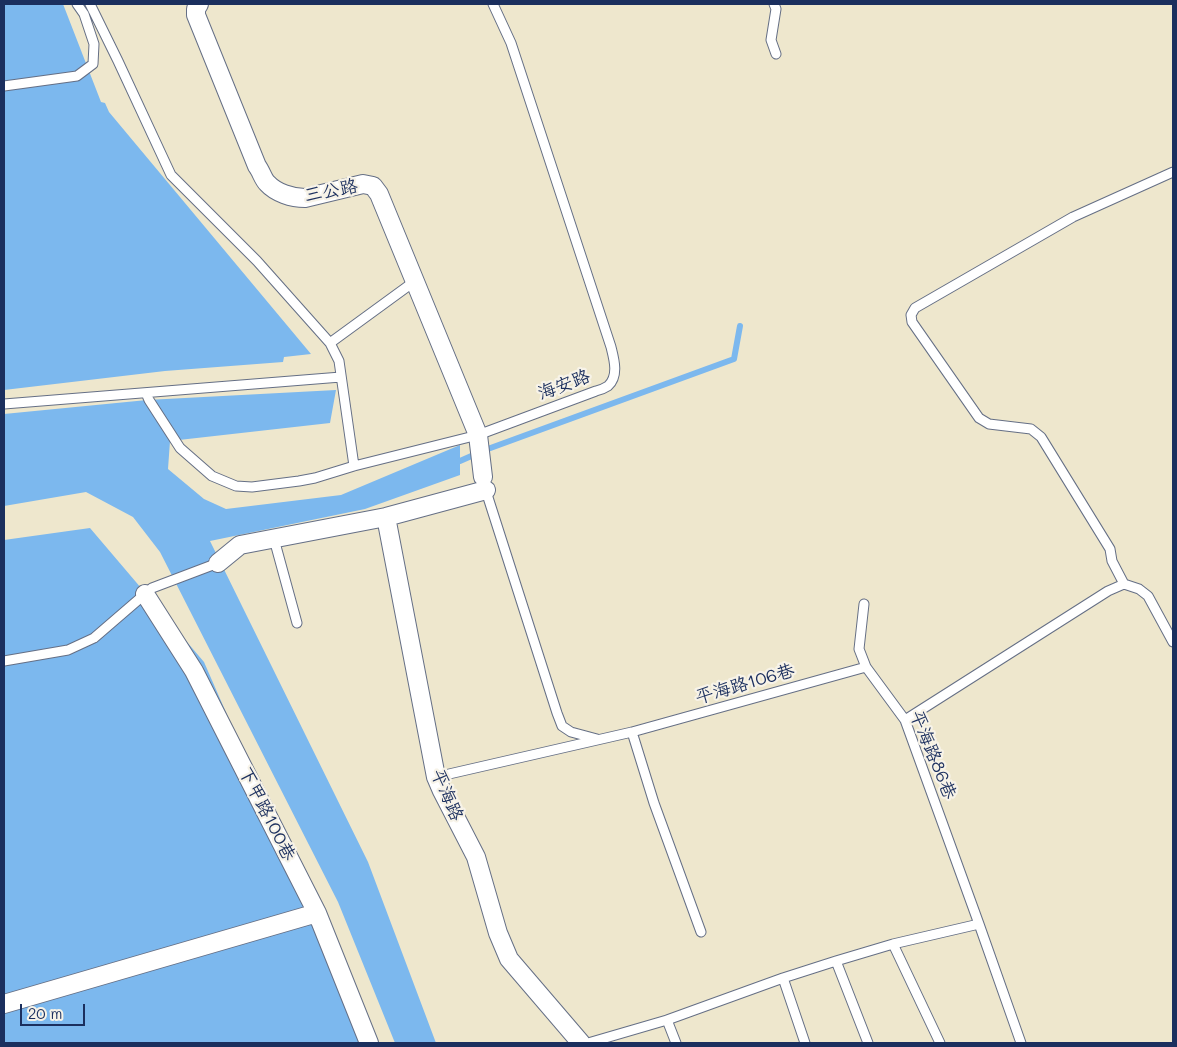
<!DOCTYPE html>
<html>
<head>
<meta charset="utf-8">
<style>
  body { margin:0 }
  #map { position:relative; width:1177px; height:1047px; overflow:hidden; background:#eee7cd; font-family:Mali,sans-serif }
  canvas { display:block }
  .frame { position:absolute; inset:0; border:5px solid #1b2f5e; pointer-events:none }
  .scale { position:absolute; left:20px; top:1004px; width:65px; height:22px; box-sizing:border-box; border:2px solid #1b2f5e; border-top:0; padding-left:6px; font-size:15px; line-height:18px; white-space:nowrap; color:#1b2f5e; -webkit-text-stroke:4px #f7f3e8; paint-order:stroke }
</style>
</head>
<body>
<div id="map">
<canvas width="1177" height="1047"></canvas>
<div class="frame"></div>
<div class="scale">20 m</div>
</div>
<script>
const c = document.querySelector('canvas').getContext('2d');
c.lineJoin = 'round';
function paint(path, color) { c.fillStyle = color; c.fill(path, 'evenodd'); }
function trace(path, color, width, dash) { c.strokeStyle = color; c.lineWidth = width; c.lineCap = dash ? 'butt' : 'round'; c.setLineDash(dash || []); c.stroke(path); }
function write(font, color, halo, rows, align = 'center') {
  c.font = font + ' Mali,"LXGW WenKai TC",sans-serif'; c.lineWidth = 4.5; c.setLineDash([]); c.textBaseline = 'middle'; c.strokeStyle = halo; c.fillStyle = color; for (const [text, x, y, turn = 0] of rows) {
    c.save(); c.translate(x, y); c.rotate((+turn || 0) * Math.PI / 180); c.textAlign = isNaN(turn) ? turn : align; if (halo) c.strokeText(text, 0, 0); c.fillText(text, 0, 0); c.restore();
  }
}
paint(new Path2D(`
  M4,4H63L101,102L105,103L109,112L311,354L284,357L283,362L165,371L4,390Z
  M336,390L330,423L170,441L168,469L204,499L226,509L341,495L460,445V475L365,509L210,541L368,862L436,1043H395L338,902L160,552L133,517L86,492L4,506V414L147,400Z
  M90,528L204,662L341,976L367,1043H4V540Z`), '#7cb8ee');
trace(new Path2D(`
  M460,461L485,450L734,359L740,326`), '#7cb8ee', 6);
const service = new Path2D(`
  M90,4L118,61L171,175L257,261L330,343L339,361L354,466
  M774,4L776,9L771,40L776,54
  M4,86L77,76L93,64L94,44L84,14L77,4
  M330,343L415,281
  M146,393L149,400L180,448L212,476L236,486L252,487L299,481L315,478L354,466L478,435L596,391C600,390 605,388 608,386C619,376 614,359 611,347L511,43L493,4
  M4,404L341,377
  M485,488L557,713L562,726L571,732L597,739
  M274,539L297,623
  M1124,584L1112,561L1110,549L1041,437L1031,429L989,424L979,418L912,322L911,315L915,308L1073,217L1173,172
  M1124,584L1139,589L1148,596L1173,642
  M864,604L859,649L866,667L905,720L979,924L1021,1043
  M4,661L68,650L94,638L152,588L218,563
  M905,720L1108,591L1124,584
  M632,732L654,803L701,932
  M436,777L632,732L866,667
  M893,944L940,1043
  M836,961L868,1043
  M783,978L805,1043
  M667,1020L676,1043
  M588,1043L667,1020L783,978L836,961L893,944L979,924`);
const minor = new Path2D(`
  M199,4L196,9V15L257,166C261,171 263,179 267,183C276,193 292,198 305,198L363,184L373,186L379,194L478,435L483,477
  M386,517L436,777L442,791L476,857L498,933L509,959L581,1043
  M218,563L240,545L386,517L486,490
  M145,594L194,671L317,913L369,1043
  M4,1004L317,913`);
trace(service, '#656f85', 11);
trace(minor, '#656f85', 20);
trace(service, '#fff', 9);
trace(minor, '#fff', 18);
write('18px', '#1b2f5e', '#f7f3e8', [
  ["三公路",331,191,-11],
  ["海安路",564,385,-21],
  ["平海路106巷",745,684,-16],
  ["平海路86巷",933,755,68],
  ["平海路",447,795,67],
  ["下甲路100巷",267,814,63]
]);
</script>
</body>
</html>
